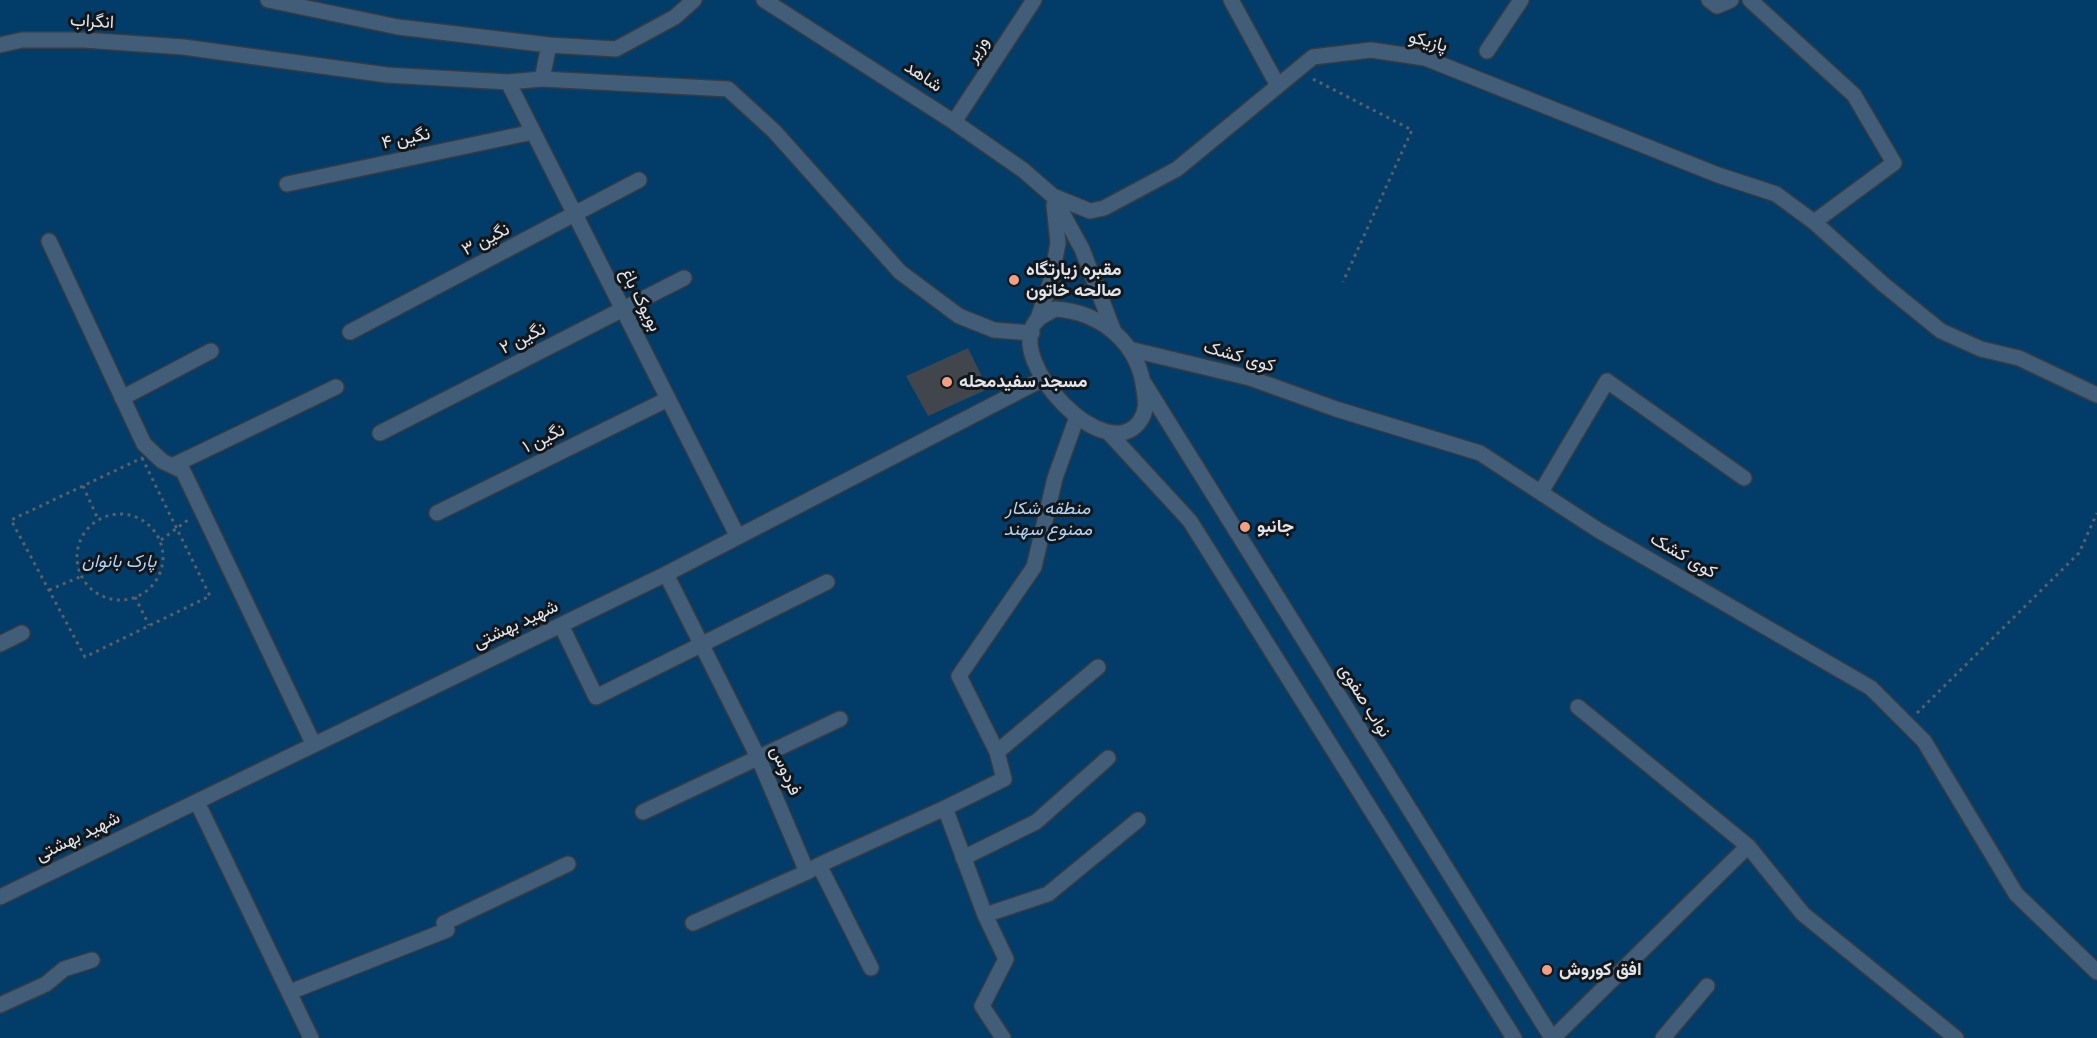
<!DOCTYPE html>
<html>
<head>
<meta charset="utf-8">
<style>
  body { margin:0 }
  canvas { display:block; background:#1c2025 }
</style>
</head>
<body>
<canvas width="2097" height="1038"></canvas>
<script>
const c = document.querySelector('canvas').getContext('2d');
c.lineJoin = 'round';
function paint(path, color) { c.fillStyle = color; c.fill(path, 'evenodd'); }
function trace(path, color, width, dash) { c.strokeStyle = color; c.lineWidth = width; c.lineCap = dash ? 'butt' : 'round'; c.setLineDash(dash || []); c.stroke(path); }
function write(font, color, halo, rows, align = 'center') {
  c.font = font + ' "Times New Roman",Vazirmatn,serif'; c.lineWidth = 6; c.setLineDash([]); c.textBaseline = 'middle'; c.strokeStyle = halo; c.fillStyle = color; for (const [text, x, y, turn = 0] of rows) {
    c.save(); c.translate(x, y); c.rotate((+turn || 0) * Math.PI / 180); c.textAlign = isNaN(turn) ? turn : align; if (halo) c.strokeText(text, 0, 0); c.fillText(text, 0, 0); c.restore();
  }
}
paint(new Path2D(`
  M0,0H2097V1038H0Z`), '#023c69');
paint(new Path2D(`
  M968,348L988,389L928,416L906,376Z`), '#41464c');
const minor = new Path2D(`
  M268,0L398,27L549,45L616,49L675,17L694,0
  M764,0L954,122L1023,170L1053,196L1082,249L1114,332
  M1231,0L1277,84
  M1709,0L1717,6L1731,0
  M1750,0L1854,95L1894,163L1814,222L1883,284L1941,331L1981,349L2019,358L2097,395
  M0,45L22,40H84L183,47L387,75L508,82L542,79L728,89L774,131L900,272L959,316L994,330L1032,333
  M1487,51L1521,0
  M542,79L549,45
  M508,82L737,535
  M954,122L1034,0
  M287,184L533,132
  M1053,196L1090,211L1104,208L1177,169L1313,57L1371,50L1425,58L1718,175L1776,194L1814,222
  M49,241L144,444L162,461L183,471L313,743
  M1055,309C1101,312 1139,343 1144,390C1146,401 1147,411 1140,421C1107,469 1004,362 1036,321C1041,316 1050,312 1055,309Z
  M1037,321L1051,281L1058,243L1054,205
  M350,332L639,180
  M1129,349L1250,378L1336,409L1480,453L1598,530L1871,688L1924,741L2016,894L2097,972
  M1144,383L1552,1038
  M122,398L211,351
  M1108,432L1190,521L1514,1038
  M380,433L684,278
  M174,465L336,387
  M1541,492L1607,381L1744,478
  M437,513L668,399
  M666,574L759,759L807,872L819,865L871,968
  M561,625L596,697L827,582
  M0,644L22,633
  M1578,707L1748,846L1803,914L1956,1038
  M997,752L1098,667
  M197,802L311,1038
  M945,808L1004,779L997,752L959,676L1034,567L1055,478L1077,417
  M643,812L840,719
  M963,858L1036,822L1108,758
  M819,865L945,808L985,915L1006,959L982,1006L1003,1038
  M0,897L666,574L1043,379
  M985,915L1048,894L1138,820
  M693,923L807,872
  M290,992L447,930L444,923L568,864
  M0,1005L46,984L64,969L92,960
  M1553,1038L1748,846
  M1663,1038L1707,986`);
trace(minor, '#383b40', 18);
trace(new Path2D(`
  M1313,79L1412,130L1343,282
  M142,458L210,596L85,657L11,520Z
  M83,486L98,519
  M77 557a43 43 0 1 1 86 0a43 43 0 1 1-86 0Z
  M161,540L188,520
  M49,590L82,576
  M135,597L149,625
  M1917,713L2079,553L2097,513`), '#5c5f64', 3, [3, 4.5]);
trace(minor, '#415d78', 15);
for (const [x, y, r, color] of [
  [1014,280,6,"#f39f84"],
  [947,382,6,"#f39f84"],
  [1245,527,6,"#f39f84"],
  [1547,970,6,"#f39f84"]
]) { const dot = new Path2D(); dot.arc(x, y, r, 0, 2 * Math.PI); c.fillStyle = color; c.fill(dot); trace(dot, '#12171c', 2); }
write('18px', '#e1e4e8', '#12171c', [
  ["انگراب",92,22,3],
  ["پازیکو",1428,42,15],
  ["وزیر",978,50,-57],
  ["شاهد",923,77,34],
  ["نگین ۴",406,139,-12],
  ["نگین ۳",486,240,-27],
  ["بویوک باغ",640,300,63],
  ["نگین ۲",523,339,-27],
  ["کوی کشک",1239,357,16],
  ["نگین ۱",544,439,-26],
  ["کوی کشک",1683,556,30],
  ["شهید بهشتی",516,625,-25],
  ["نواب صفوی",1364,701,58],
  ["فردوس",785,771,66],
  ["شهید بهشتی",78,837,-26]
]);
write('bold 18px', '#e1e4e8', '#12171c', [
  ["مقبره زیارتگاه",1026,270],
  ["صالحه خاتون",1026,291],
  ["مسجد سفیدمحله",959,382],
  ["جانبو",1257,527],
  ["افق کوروش",1559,970]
], 'left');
write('italic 18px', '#b1d4f7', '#12171c', [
  ["منطقه شکار",1048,509],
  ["ممنوع سهند",1048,530],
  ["پارک بانوان",119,562]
]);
</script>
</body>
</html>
